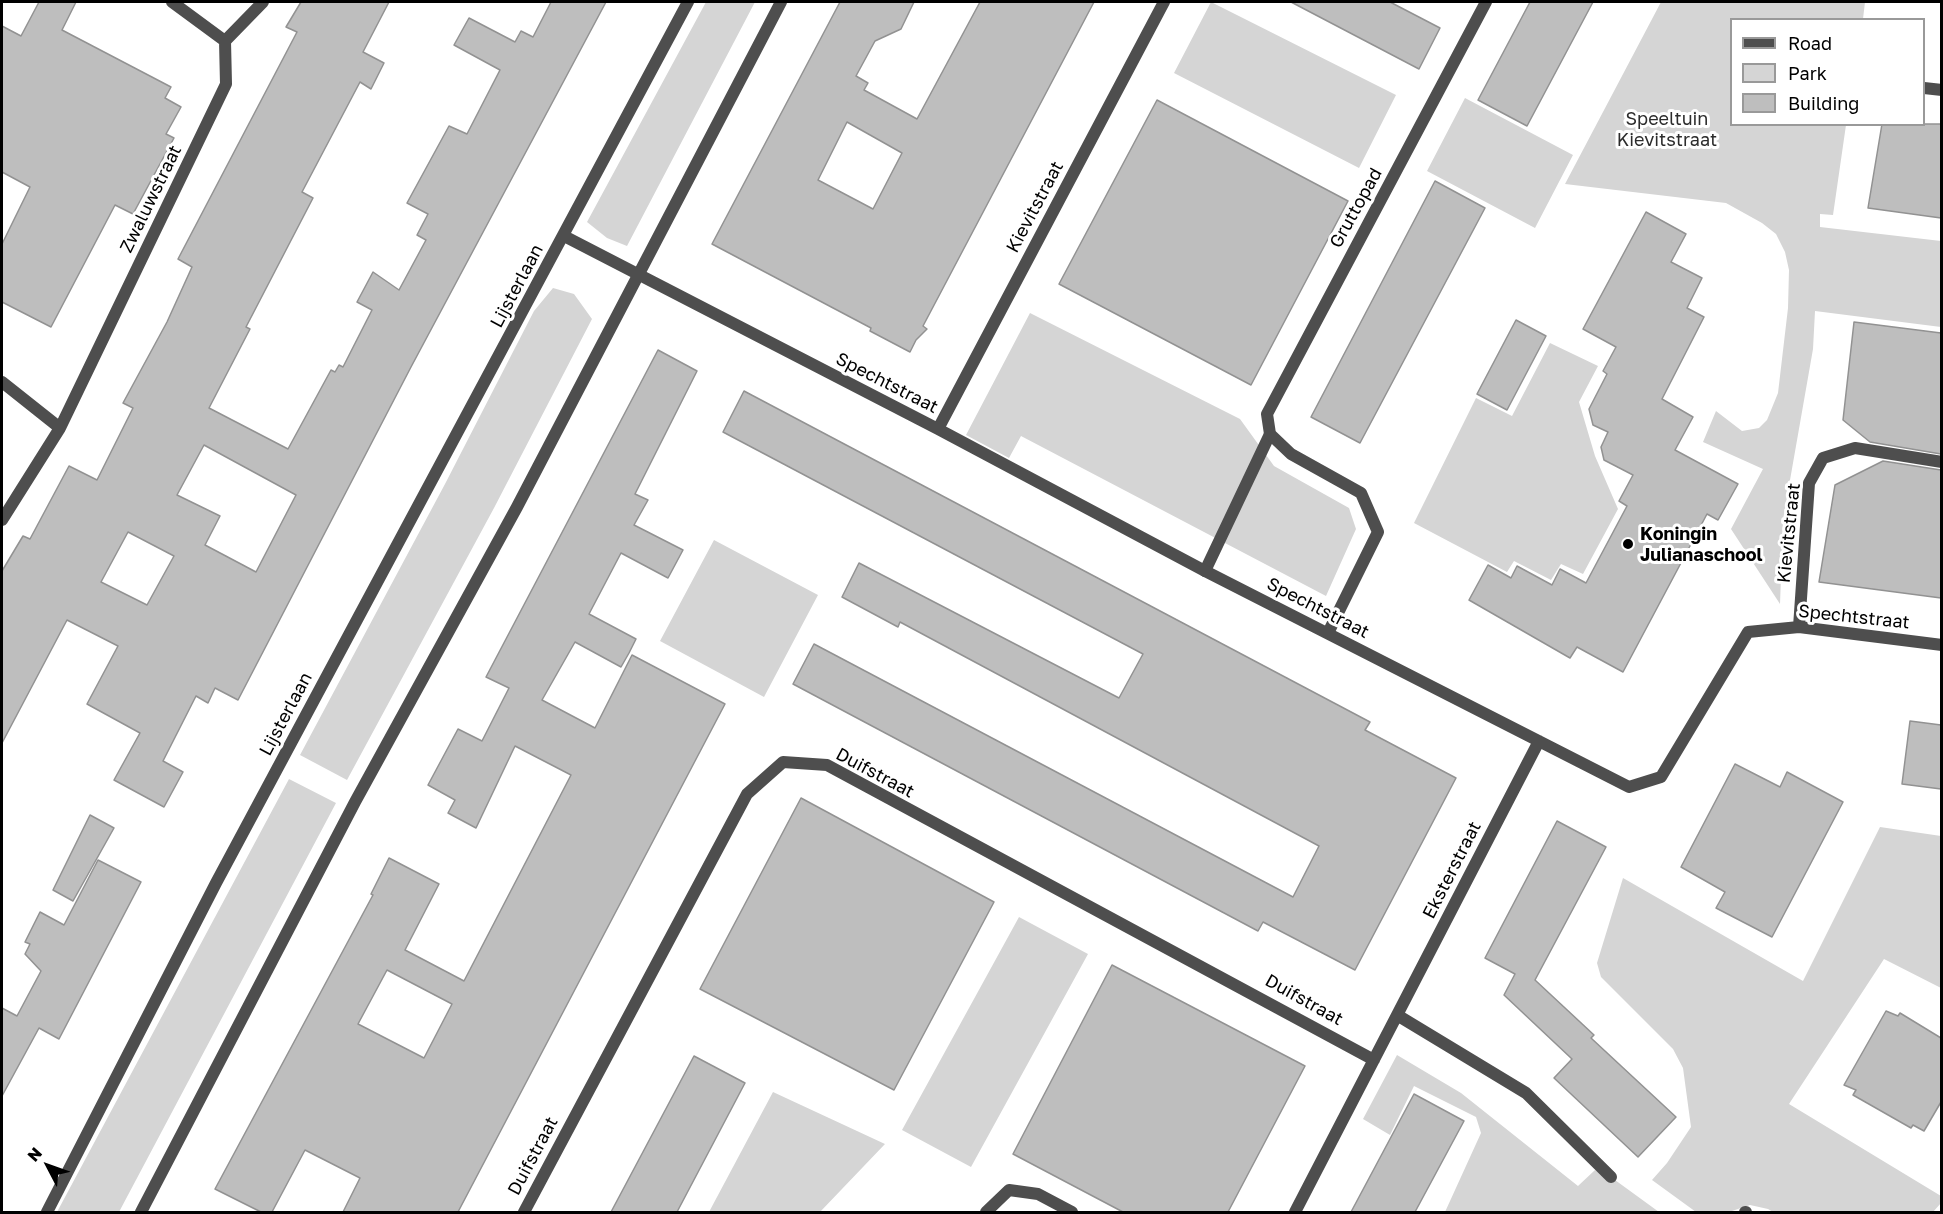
<!DOCTYPE html>
<html>
<head>
<meta charset="utf-8">
<style>
  body { margin:0 }
  #map { position:relative; width:1943px; height:1214px; overflow:hidden; background:#fff; font-family:"Golos Text",sans-serif }
  canvas { display:block }
  .frame { position:absolute; inset:0; border:3px solid #000; pointer-events:none }
  .legend { position:absolute; left:1730px; top:18px; width:195px; height:108px; box-sizing:border-box; background:#fff; border:2px solid #999; margin:0; padding:8px 10px; list-style:none; font-size:18px; color:#000 }
  .legend li { display:flex; align-items:center; gap:12px; height:30px }
  .legend b { width:30px; border:2px solid #999 }
  .north { position:absolute; left:18px; top:1136px; width:60px; height:60px; -webkit-text-stroke:4px #fff; paint-order:stroke; rotate:311deg; font-size:16px; font-weight:700; line-height:24px; text-align:center; color:#000 }
  .north::after { content:''; display:block; margin:auto; width:21px; height:27px; background:#000; clip-path:polygon(50% 0,100% 100%,50% 72%,0 100%) }
</style>
</head>
<body>
<div id="map">
<canvas width="1943" height="1214"></canvas>
<div class="frame"></div>
<ul class="legend">
<li><b style="height:8px;background:#4e4e4e"></b>Road</li>
<li><b style="height:16px;background:#d5d5d5"></b>Park</li>
<li><b style="height:16px;background:#bebebe"></b>Building</li>
</ul>
<div class="north">N</div>
</div>
<script>
const c = document.querySelector('canvas').getContext('2d');
c.lineJoin = 'round';
function paint(path, color) { c.fillStyle = color; c.fill(path, 'evenodd'); }
function trace(path, color, width, dash) { c.strokeStyle = color; c.lineWidth = width; c.lineCap = dash ? 'butt' : 'round'; c.setLineDash(dash || []); c.stroke(path); }
function write(font, color, halo, rows, align = 'center') {
  c.font = font + ' "Golos Text",sans-serif'; c.lineWidth = 6; c.setLineDash([]); c.textBaseline = 'middle'; c.strokeStyle = halo; c.fillStyle = color; for (const [text, x, y, turn = 0] of rows) {
    c.save(); c.translate(x, y); c.rotate((+turn || 0) * Math.PI / 180); c.textAlign = isNaN(turn) ? turn : align; if (halo) c.strokeText(text, 0, 0); c.fillText(text, 0, 0); c.restore();
  }
}
paint(new Path2D(`
  M706,2H755L627,246L607,238L587,222Z
  M1211,2L1396,95L1359,168L1174,73Z
  M1661,2H1865L1863,19L1732,20V124L1846,125L1833,215L1820,214V227L1941,241V327L1815,311L1813,349L1783,520L1780,604L1731,529L1763,469L1703,442L1716,411L1742,431L1759,428L1767,420L1778,393L1788,308L1789,270L1785,252L1776,234L1762,223L1726,203L1565,184Z
  M1465,98L1573,155L1535,228L1427,171Z
  M553,288L574,294L592,319L494,508L347,780L300,755L445,484L534,311Z
  M1030,313L1240,419L1274,466L1349,508L1356,529L1326,596L1021,436L1009,458L966,435Z
  M1550,343L1598,366L1579,402L1595,456L1618,509L1583,574L1561,564L1551,580L1514,561L1507,572L1414,523L1476,398L1512,416Z
  M714,540L818,595L764,697L660,641Z
  M289,779L336,803L119,1212H57Z
  M1880,827L1941,836V988L1884,959L1789,1104L1941,1196V1203L1933,1212H1773L1768,1209L1750,1205L1729,1212H1696L1652,1180L1667,1163L1691,1127L1683,1068L1673,1049L1601,977L1597,963L1623,878L1803,981Z
  M1019,917L1088,954L971,1167L902,1130Z
  M1397,1055L1461,1093L1578,1186L1595,1170L1615,1180L1659,1212H1445L1481,1133L1476,1117L1414,1086L1390,1135L1363,1119Z
  M773,1092L885,1144L820,1212H709Z`), '#d5d5d5');
const building = new Path2D(`
  M39,2H76L62,30L171,87L165,98L181,107L166,134L174,138L133,214L115,205L51,327L2,302V244L30,187L2,172V26L21,36Z
  M301,2H389L363,52L384,63L371,89L360,82L302,192L313,198L246,327L250,329L209,408L288,449L331,370L335,372L339,365L343,367L372,310L357,302L373,272L399,290L426,240L417,235L428,214L407,203L449,126L467,134L500,70L454,45L469,18L515,42L521,31L533,37L551,2H606L411,367L238,700L215,688L208,703L196,696L163,761L183,772L164,807L114,780L140,733L87,704L118,646L67,620L2,743V571L23,536L30,539L69,466L97,480L133,408L123,403L167,322L192,267L178,259L297,32L286,27ZM204,445L296,495L256,572L205,545L220,516L177,495ZM128,532L174,556L147,605L101,582Z
  M840,2H914L901,29L875,41L856,76L868,83L864,90L917,119L980,2H1094L923,326L927,329L916,340L910,352L870,331L871,328L712,244ZM847,122L902,153L873,209L818,180Z
  M1291,2H1390L1440,28L1419,69Z
  M1530,2H1593L1527,126L1478,100Z
  M1157,100L1348,201L1251,385L1059,284Z
  M1882,124H1941V218L1868,208Z
  M1435,181L1485,208L1360,443L1311,417Z
  M1646,212L1686,234L1671,262L1702,278L1687,308L1704,317L1662,399L1693,417L1675,450L1738,484L1718,520L1707,514L1623,672L1577,647L1570,658L1469,600L1488,565L1511,578L1517,566L1552,585L1560,569L1586,583L1627,506L1619,501L1633,475L1604,460L1601,447L1608,432L1593,425L1589,409L1607,374L1603,371L1616,347L1583,329Z
  M1516,320L1546,336L1507,410L1477,394Z
  M1854,322L1941,333V454L1870,442L1843,420Z
  M658,350L697,371L635,494L648,500L634,525L683,550L668,578L621,553L589,614L636,639L629,653L621,667L575,642L542,700L595,728L632,655L725,704L458,1212H343L360,1178L305,1150L272,1212H261L215,1189L373,895L371,894L389,858L439,884L405,950L464,981L571,775L515,746L476,828L448,813L455,800L428,785L458,729L482,741L509,688L486,677ZM387,970L452,1004L424,1058L358,1024Z
  M744,391L1370,722L1365,730L1456,778L1355,970L1263,922L1258,931L793,684L814,644L1293,897L1319,846L900,622L898,627L842,597L859,563L1119,698L1143,654L723,432Z
  M1883,461L1941,470V598L1819,582L1835,485Z
  M1910,721L1941,725V789L1902,784Z
  M1735,764L1780,787L1787,772L1843,802L1772,937L1716,908L1725,892L1681,867Z
  M801,798L994,902L894,1090L700,989Z
  M90,815L114,828L73,901L53,890Z
  M1557,821L1606,847L1535,980L1594,1035L1591,1038L1676,1117L1638,1157L1554,1078L1572,1059L1504,995L1515,974L1485,958Z
  M98,860L141,882L59,1039L39,1028L2,1096V1008L17,1016L41,971L25,954L30,944L25,942L40,912L64,925Z
  M1112,965L1305,1066L1228,1212H1123L1013,1154Z
  M1886,1011L1898,1016L1900,1013L1941,1038V1102L1924,1131L1913,1125L1911,1128L1853,1095L1856,1090L1844,1085Z
  M694,1056L745,1083L677,1212H611Z
  M1414,1094L1464,1121L1415,1212H1351Z`);
paint(building, '#bebebe');
trace(building, '#929292', 1.5);
trace(new Path2D(`
  M1205,571L1270,434`), '#4e4e4e', 12);
trace(new Path2D(`
  M225,41L263,2
  M1924,88L1942,90
  M564,236L938,429L1205,571L1629,787L1661,777L1748,632L1799,627L1942,645
  M2,382L60,428
  M938,429L1164,2
  M2,520L60,428L226,84L225,41L172,2
  M1799,627L1809,483L1823,458L1855,448L1942,462
  M1328,633L1378,532L1361,493L1291,454L1270,434L1267,414L1486,2
  M1397,1015L1526,1093L1611,1177
  M47,1212L216,883L688,2
  M141,1212L355,802L517,507L781,2
  M524,1212L747,794L783,762L827,765L1374,1060
  M986,1212L1009,1190L1038,1194L1072,1212
  M1295,1212L1539,741
  M1745,1212H1746`), '#4e4e4e', 12);
for (const [x, y, r, color] of [
  [1628,544,6,"#000"]
]) { const dot = new Path2D(); dot.arc(x, y, r, 0, 2 * Math.PI); c.fillStyle = color; c.fill(dot); trace(dot, '#fff', 2); }
write('18px', '#2c2c2c', '#fff', [
  ["Speeltuin",1667,119],
  ["Kievitstraat",1667,140]
]);
write('18px', '#000', '#fff', [
  ["Zwaluwstraat",151,199,-64],
  ["Kievitstraat",1035,207,-62],
  ["Gruttopad",1356,208,-61],
  ["Lijsterlaan",517,286,-62],
  ["Spechtstraat",887,383,27],
  ["Kievitstraat",1789,533,-84],
  ["Spechtstraat",1318,608,27],
  ["Spechtstraat",1854,617,6],
  ["Lijsterlaan",286,714,-62],
  ["Duifstraat",875,773,28],
  ["Eksterstraat",1452,870,-63],
  ["Duifstraat",1304,1000,29],
  ["Duifstraat",533,1156,-62]
]);
write('bold 18px', '#000', '#fff', [
  ["Koningin",1640,534],
  ["Julianaschool",1640,555]
], 'left');
</script>
</body>
</html>
